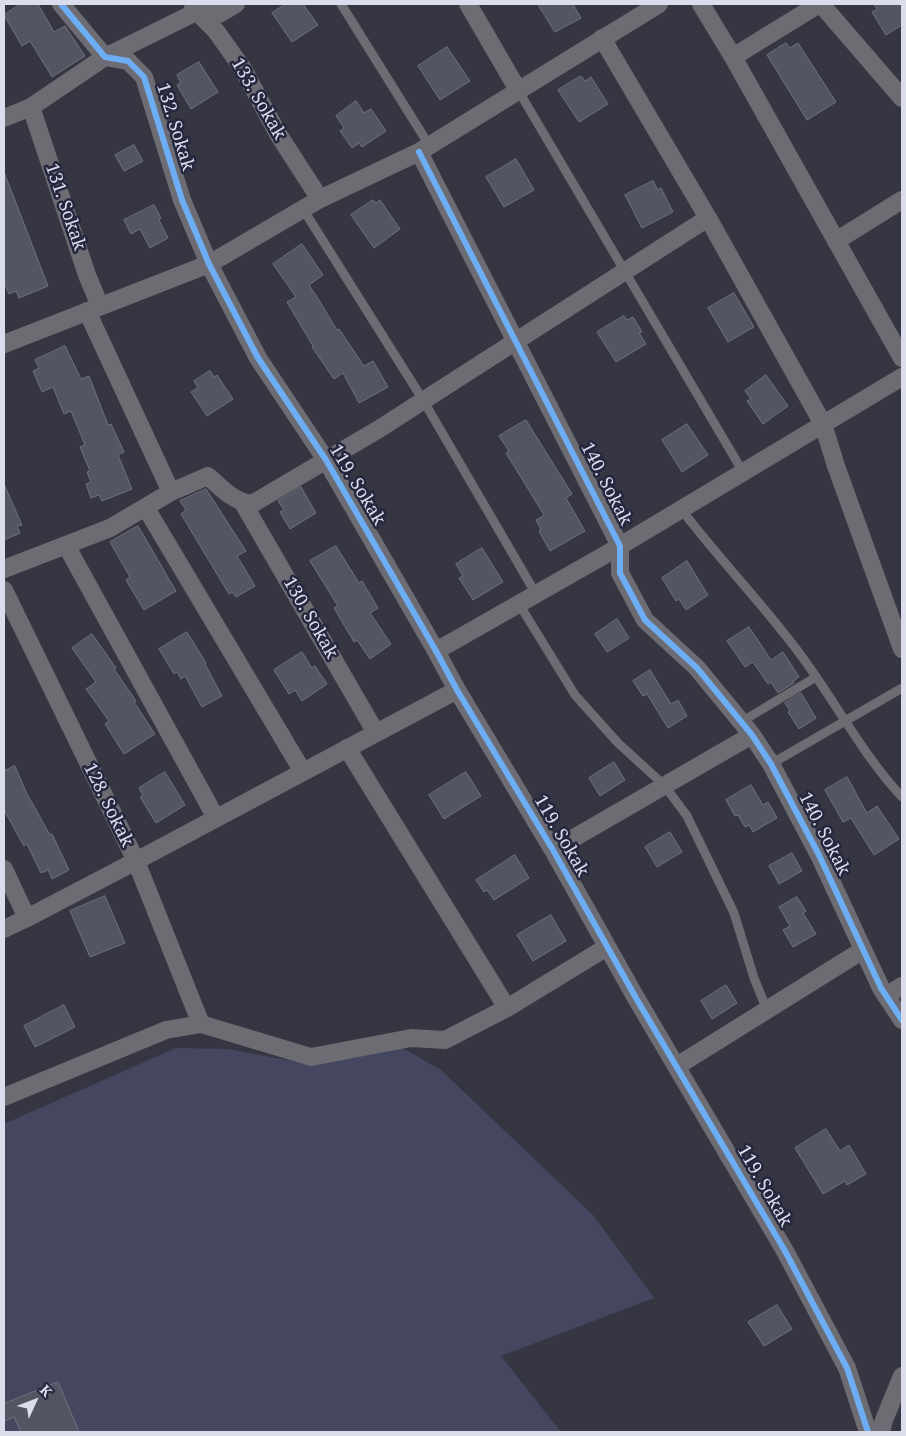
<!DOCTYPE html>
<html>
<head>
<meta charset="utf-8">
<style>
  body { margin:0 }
  #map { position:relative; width:906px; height:1436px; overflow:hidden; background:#363643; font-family:"Noto Serif",serif }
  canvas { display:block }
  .frame { position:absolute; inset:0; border:5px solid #dbddec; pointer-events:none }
  .north { position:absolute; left:10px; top:1376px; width:50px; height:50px; -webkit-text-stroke:4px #26273f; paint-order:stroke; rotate:47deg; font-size:14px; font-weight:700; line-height:20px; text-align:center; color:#dbddec }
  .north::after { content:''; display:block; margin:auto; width:18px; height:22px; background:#dbddec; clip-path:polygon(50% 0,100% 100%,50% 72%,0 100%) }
</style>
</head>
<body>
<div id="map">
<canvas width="906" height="1436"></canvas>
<div class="frame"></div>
<div class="north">K</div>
</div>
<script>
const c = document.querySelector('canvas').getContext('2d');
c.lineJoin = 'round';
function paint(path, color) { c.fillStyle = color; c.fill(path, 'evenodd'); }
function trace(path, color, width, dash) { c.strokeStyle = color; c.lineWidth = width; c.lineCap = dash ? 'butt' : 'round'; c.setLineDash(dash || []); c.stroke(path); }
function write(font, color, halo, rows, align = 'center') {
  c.font = font + ' "Noto Serif",serif'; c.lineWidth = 5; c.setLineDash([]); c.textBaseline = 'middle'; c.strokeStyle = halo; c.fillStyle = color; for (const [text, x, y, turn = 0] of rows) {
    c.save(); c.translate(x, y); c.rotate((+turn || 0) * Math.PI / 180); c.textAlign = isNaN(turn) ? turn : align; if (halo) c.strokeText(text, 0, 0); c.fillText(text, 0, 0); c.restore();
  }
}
paint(new Path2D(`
  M401,1047L441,1070L593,1215L654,1298L501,1356L561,1432H4V1124L176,1048L228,1049L313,1065Z`), '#454761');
const building = new Path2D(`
  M21,4H38L54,32L65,26L85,56L52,77L30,41L22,46L4,15Z
  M286,4H303L318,25L292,42L272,13Z
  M538,4H573L581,18L555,32Z
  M874,4H902V25L886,35L872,12L877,9Z
  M786,43L790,48L798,43L836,102L807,120L767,55Z
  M447,47L470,81L440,100L418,66Z
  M199,62L218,92L191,109L177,85L181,83L177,75Z
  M581,76L585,81L591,77L608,104L579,122L558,90Z
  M356,101L364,113L371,109L386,131L362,147L359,143L352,148L340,131L344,128L336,116Z
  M134,145L143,161L124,171L115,155Z
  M516,159L534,190L504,207L486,177Z
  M4,172L48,286L19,298L16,291L9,294L4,282Z
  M653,181L658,190L661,188L673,212L642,228L625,195Z
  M373,200L376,203L380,200L400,229L374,248L351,215Z
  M154,205L161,218L159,220L168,238L150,248L140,229L131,234L124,220Z
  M302,244L323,275L309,285L317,297L337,330L339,329L364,366L373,361L388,387L359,403L343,373L334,379L312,347L313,346L287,302L296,297L273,264Z
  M734,293L754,327L728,342L708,308Z
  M624,316L627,320L633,317L642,332L639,333L646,344L616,362L597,332Z
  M65,346L81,379L89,376L108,425L111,424L124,452L118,455L132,489L102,501L99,495L91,498L86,484L91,482L87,472L90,471L80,447L85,445L71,411L64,414L53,387L42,392L33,371L39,368L35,360Z
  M210,371L214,377L217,375L233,399L207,416L191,392L198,388L194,381Z
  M766,375L788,406L763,424L747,401L751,399L745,391Z
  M526,420L572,494L566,498L585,531L550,551L539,531L541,530L536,520L544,515L506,453L509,451L499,436Z
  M687,424L708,455L682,472L662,440Z
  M4,484L22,525L17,526L20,533L4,540Z
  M301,487L316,513L290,529L280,512L284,510L278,501Z
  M206,489L246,551L237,556L255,586L236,597L232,592L229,594L181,514L186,510L180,501Z
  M138,526L176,591L144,610L126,580L130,577L110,542Z
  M336,546L359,583L362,581L378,608L370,613L391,644L370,659L357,640L354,642L334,608L338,606L310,561Z
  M482,548L503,582L473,600L459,578L463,576L456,564Z
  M687,561L708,595L686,610L679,599L676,601L662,578Z
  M617,619L629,638L607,652L595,634Z
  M749,627L771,660L783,652L799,677L793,681L794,683L778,693L771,682L768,684L753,662L745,667L727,641Z
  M187,632L206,663L205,664L222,696L202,707L185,676L181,679L177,672L174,674L159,649Z
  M92,634L116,668L114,669L136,701L134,702L155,734L124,754L105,724L109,721L86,689L96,682L72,648Z
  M302,652L312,668L315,666L327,684L302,701L295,690L289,694L274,670Z
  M650,670L671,704L678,700L687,716L668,728L647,694L643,696L633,681Z
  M801,693L816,718L799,729L788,712L790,711L785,703Z
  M614,762L625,780L600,796L589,778Z
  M15,766L26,792L50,835L52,834L69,870L52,879L48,870L41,873L27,844L24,846L4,810V771Z
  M165,772L185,805L156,823L140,797L143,795L139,788Z
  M466,772L481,796L444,819L429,795Z
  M847,777L867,813L877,806L899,839L874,855L851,818L843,822L825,790Z
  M751,785L763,805L768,802L777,818L753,832L749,825L745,827L738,815L735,816L726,800Z
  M670,832L682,852L657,867L645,847Z
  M792,853L802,871L779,884L769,866Z
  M515,855L529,878L494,900L487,890L484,892L476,880Z
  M105,896L125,943L90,957L70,911Z
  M797,897L806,911L803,913L816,934L793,947L783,930L790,926L779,907Z
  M551,915L566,941L533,961L517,935Z
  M726,985L737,1003L712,1019L701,1001Z
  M64,1005L75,1027L35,1047L24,1026Z
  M826,1129L840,1151L849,1145L866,1174L847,1185L845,1181L823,1194L795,1148Z
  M777,1305L792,1329L764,1346L748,1322Z
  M58,1382L79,1432H21L14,1417L4,1421V1404Z`);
paint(building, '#545563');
trace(building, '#70717d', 1);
trace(new Path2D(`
  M341,4L429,145
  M518,90L743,472
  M303,209L423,400L536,594
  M681,509C719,559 763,604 800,654C835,701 862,754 902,797
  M519,604L575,695L618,743L664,785L687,816L734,913L754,978L767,1010
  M741,722L816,677
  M771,764L902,688`), '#6c6c72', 9);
trace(new Path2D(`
  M61,4L105,57L128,61L144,77L182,200L209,264L258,358L326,460L436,651L457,690L553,850L636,998L785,1251L847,1368L868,1432
  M468,4L518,90
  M701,4L733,57L902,358
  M821,4L902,98
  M193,8L216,31L243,69L278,134L320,199
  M602,38L708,218L823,424L836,466L902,649
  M733,57L819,4
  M31,107L87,275L100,306
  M4,118L31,107L105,57L196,12L219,14L236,4
  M419,152L620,546V573L645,620L697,668L752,735L771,764L819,855L881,988L902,1020
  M836,241L902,200
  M87,311L171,492
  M4,344L209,264L320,199L419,152L659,4
  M243,503L376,733
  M146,508L303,772
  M66,545L216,818
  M4,569L110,528L171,492L208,476C221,488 234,502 252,504L379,429L708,218
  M4,590L136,861L201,1024
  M436,651L610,552L902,377
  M347,748L507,1008
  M553,850L752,735
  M4,869L27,918
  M4,929L27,918L136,861L457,690
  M886,996L902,986
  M677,1066L863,950
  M4,1097L166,1030L201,1024L311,1057L411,1038L445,1040L507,1008L607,947
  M881,1432L884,1420L902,1376`), '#6c6c72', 18);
trace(new Path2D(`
  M61,4L105,57L128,61L144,77L182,200L209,264L258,358L326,460L436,651L457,690L553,850L636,998L785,1251L847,1368L868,1432
  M419,152L620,546V573L645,620L697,668L752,735L771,764L819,855L881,988L902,1020`), '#6dadf4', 6);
write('18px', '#dbddec', '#26273f', [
  ["133. Sokak",258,99,60],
  ["132. Sokak",175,127,73],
  ["131. Sokak",65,207,71],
  ["140. Sokak",606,484,63],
  ["119. Sokak",357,485,59],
  ["130. Sokak",310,618,60],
  ["128. Sokak",108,805,64],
  ["140. Sokak",824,834,63],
  ["119. Sokak",561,836,60],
  ["119. Sokak",764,1186,60]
]);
</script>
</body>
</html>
